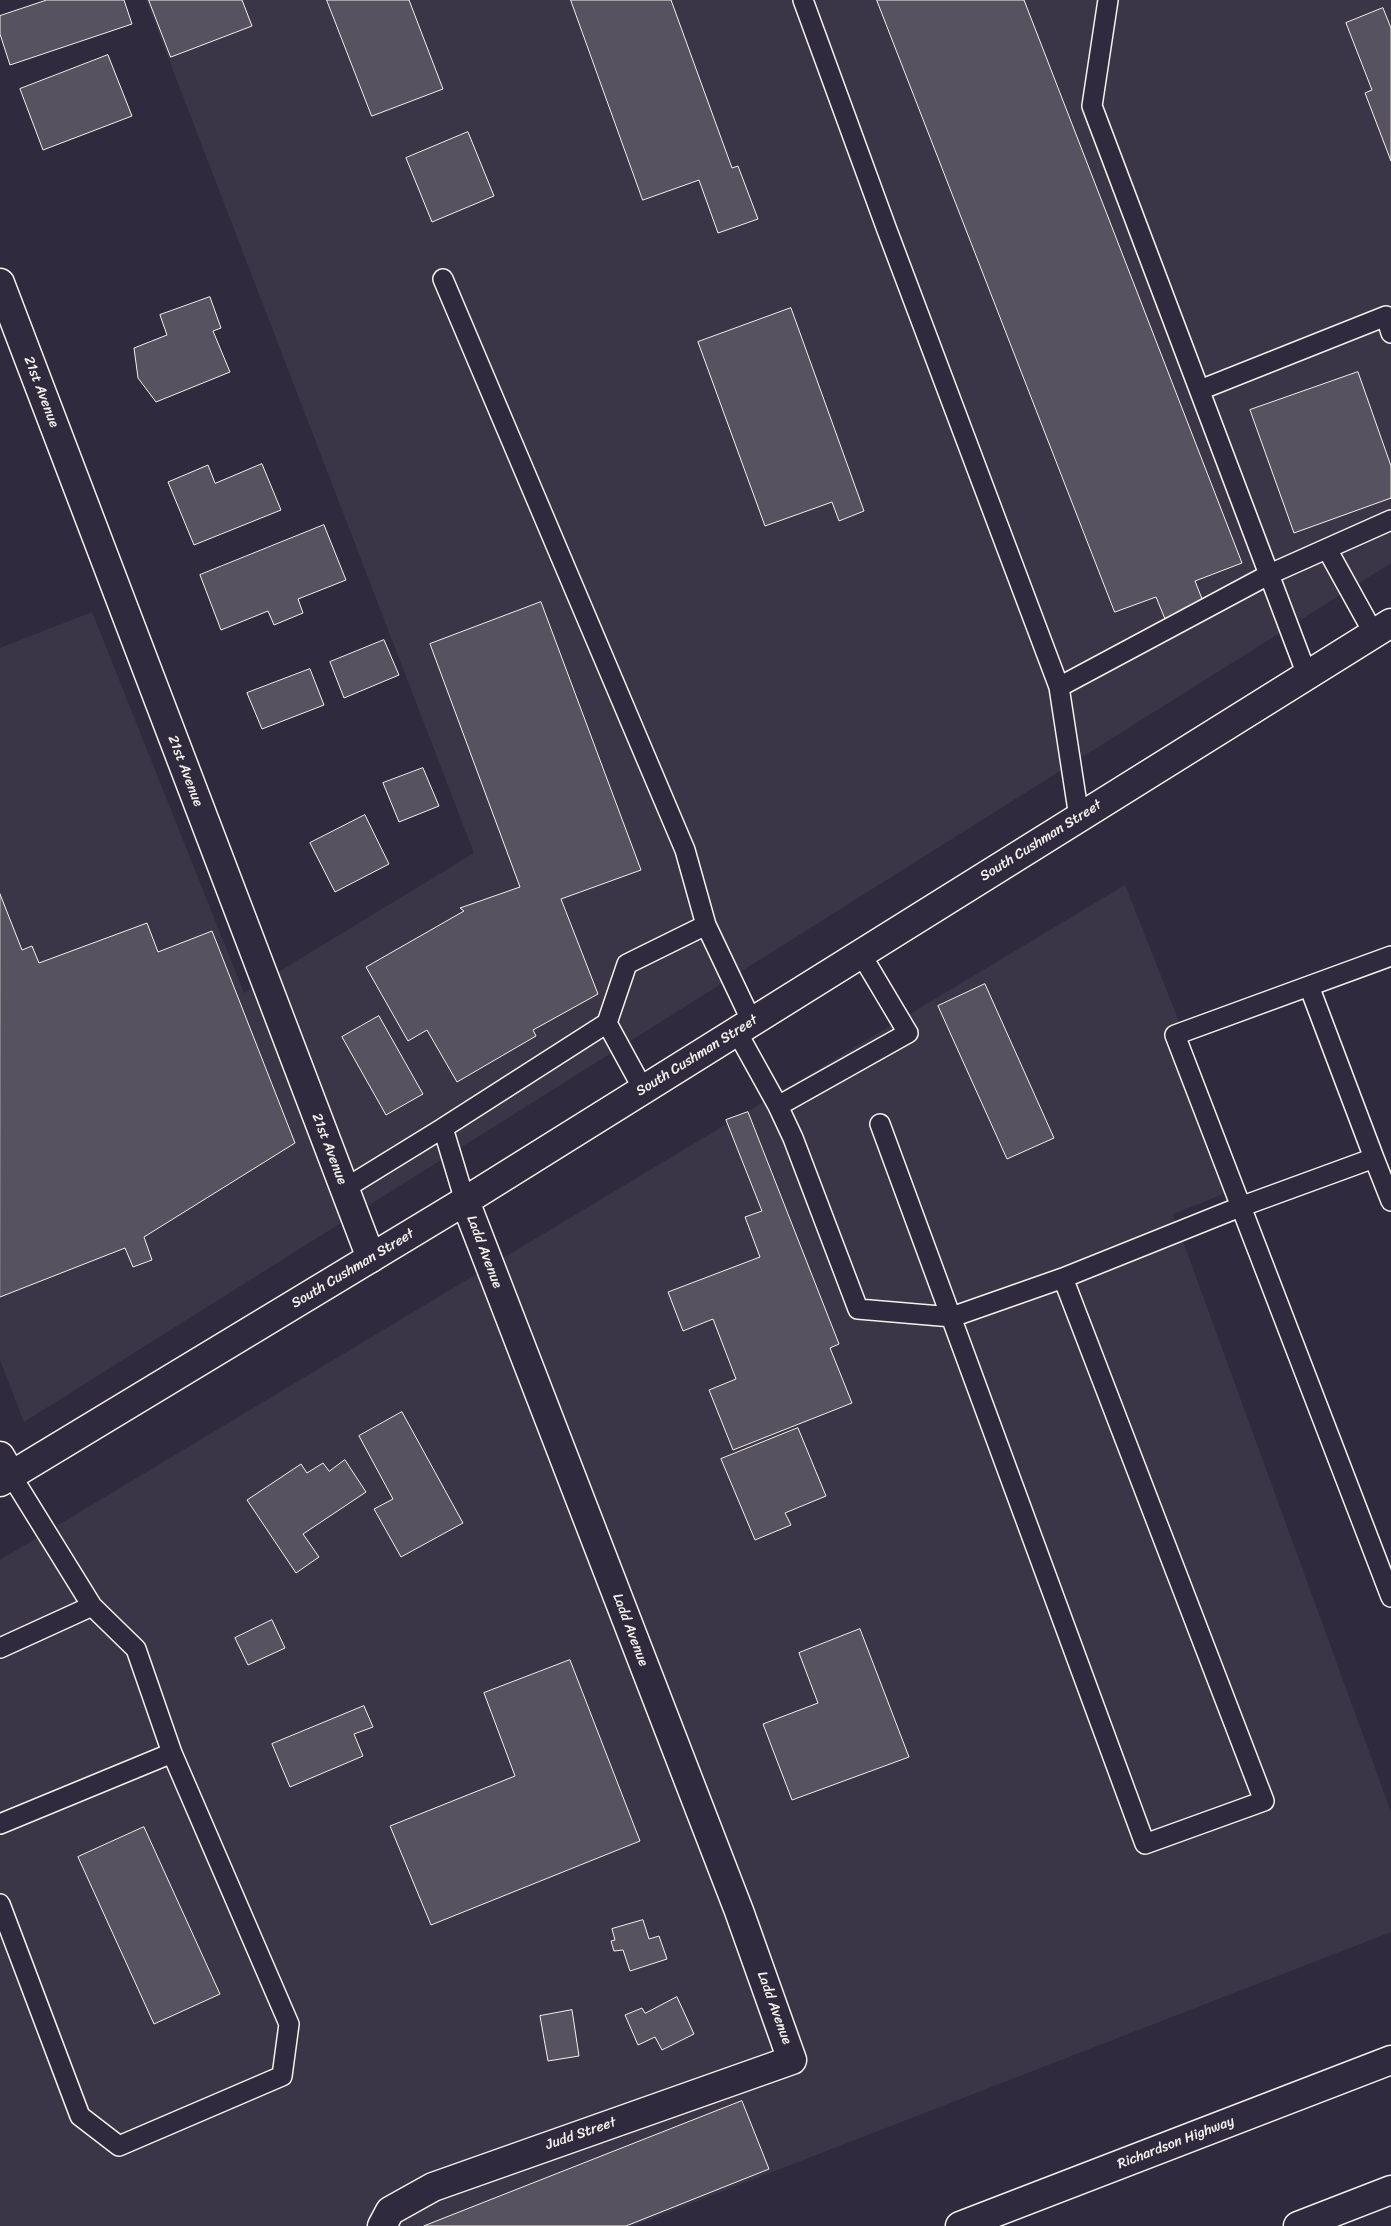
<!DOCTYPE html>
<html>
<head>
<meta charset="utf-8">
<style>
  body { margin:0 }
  canvas { display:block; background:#2f2a3d }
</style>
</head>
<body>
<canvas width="1391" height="2226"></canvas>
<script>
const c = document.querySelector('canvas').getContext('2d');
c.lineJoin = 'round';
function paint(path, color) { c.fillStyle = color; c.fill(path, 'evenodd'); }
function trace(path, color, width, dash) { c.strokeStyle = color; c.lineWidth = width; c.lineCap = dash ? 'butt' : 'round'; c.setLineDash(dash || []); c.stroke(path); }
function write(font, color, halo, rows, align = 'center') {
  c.font = font + ' Sriracha,sans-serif'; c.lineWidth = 4.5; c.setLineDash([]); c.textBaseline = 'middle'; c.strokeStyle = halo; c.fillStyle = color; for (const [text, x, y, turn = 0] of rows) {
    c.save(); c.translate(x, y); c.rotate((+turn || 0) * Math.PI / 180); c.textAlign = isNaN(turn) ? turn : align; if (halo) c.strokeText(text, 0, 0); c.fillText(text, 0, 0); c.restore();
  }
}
paint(new Path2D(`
  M146,0H1391V563L24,1422L0,1360V648L92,612L244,993L474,853Z
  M1125,885L1244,1186L1173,1214L1391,1812V1932L633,2226H0V1560Z`), '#3b3647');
const building = new Path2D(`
  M47,0H124L132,24L10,65L0,34V16Z
  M149,0H242L252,26L171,57Z
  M327,0H409L443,89L372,116Z
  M571,0H671L732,168L738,166L758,219L718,233L699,180L643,200Z
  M877,0H1024L1242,563L1195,581L1204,604L1165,619L1156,597L1115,612Z
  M1383,8L1391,28V161L1365,93L1372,90L1346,23Z
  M108,55L132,116L43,150L20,89Z
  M468,132L494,196L432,222L406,158Z
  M210,297L221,328L213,331L230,372L156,402L138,378L134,348L167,335L160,315Z
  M791,308L864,511L839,521L832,502L765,526L698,342Z
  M1358,372L1391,466V498L1294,533L1250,410Z
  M262,464L281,510L194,545L168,482L208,465L215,483Z
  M324,525L346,580L298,599L303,613L274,625L268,611L221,630L200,575Z
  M541,602L641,870L561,899L598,994L533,1030L536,1036L457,1082L427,1030L408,1041L366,967L464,911L460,908L520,887L430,644Z
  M384,640L399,675L344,698L330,662Z
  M310,669L324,705L262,729L247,693Z
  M423,768L439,806L399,822L383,783Z
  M365,815L389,864L335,892L310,843Z
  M0,894L22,950L32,946L39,963L147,923L158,952L212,931L295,1143L144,1237L152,1260L133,1267L125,1248L0,1297Z
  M985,984L1054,1138L1007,1159L938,1006Z
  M379,1016L423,1094L386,1115L342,1037Z
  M748,1112L839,1344L830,1348L852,1403L733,1450L709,1390L736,1379L713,1319L683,1331L668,1292L760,1257L745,1217L762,1211L726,1120Z
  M402,1412L463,1523L401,1557L374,1509L393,1499L359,1436Z
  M798,1428L826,1496L785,1513L791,1525L755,1540L721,1459Z
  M345,1460L366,1492L303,1534L319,1557L296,1573L247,1500L301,1464L307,1473L323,1463L329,1471Z
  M272,1620L285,1648L248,1665L235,1638Z
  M860,1629L909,1757L792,1800L763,1724L818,1703L799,1653Z
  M570,1660L640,1841L431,1925L390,1826L515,1776L484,1693Z
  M364,1706L373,1727L354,1734L363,1756L290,1787L272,1744Z
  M144,1827L220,1994L154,2024L78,1857Z
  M643,1920L649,1939L659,1936L667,1959L630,1971L623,1950L614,1951L611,1941L615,1940L612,1929Z
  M677,1997L694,2034L662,2050L655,2037L638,2045L625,2015L642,2008L645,2013Z
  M572,2010L579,2056L548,2061L540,2016Z
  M742,2101L769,2169L626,2226H424Z`);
paint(building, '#56525f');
trace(building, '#f4f1e8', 1);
const lane = new Path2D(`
  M803,0L887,230L1059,687L1079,817
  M1108,0L1092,106L1307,675
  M443,279L685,850L706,925
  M1200,390L1386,316L1391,333
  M1327,549L1374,634
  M1059,687L1270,574L1391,520
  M1391,956L1175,1035L1391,1597
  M1309,986L1374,1158
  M737,1032L778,1106L793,1138L858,1309L952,1317L1063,1278L1240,1207L1374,1158L1391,1201
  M643,1089L607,1023L627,964L706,925L752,1022
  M778,1106L908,1033L861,954
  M880,1124L1145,1844L1264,1801L1063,1278
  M344,1189L443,1128
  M465,1201L443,1128L607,1023
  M0,1648L92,1606L11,1475
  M0,1824L172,1753
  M0,1904L80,2116L119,2146L282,2076L289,2024L172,1753L136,1649L92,1606`);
const street = new Path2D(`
  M0,283L371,1258
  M0,1456L11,1475
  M382,2226L390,2211L433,2187L792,2060L739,1911L465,1201`);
const primary = new Path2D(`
  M0,1482L465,1201L1391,623`);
const highway = new Path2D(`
  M960,2226L1391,2060
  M1298,2226L1391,2190`);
trace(lane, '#f4f1e8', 22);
trace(street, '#f4f1e8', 31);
trace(primary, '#f4f1e8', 31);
trace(highway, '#f4f1e8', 31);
trace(lane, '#2f2a3d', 19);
trace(street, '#2f2a3d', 28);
trace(primary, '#2f2a3d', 28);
trace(highway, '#2f2a3d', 28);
write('14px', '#f4f1e8', '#2f2a3d', [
  ["21st Avenue",41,392,69],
  ["21st Avenue",185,771,69],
  ["South Cushman Street",1041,841,-32],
  ["South Cushman Street",697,1056,-32],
  ["21st Avenue",329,1149,69],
  ["Ladd Avenue",484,1252,69],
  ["South Cushman Street",353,1269,-31],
  ["Ladd Avenue",630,1630,69],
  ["Ladd Avenue",774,2008,70],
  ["Judd Street",581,2134,-19],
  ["Richardson Highway",1176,2143,-21]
]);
</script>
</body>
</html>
